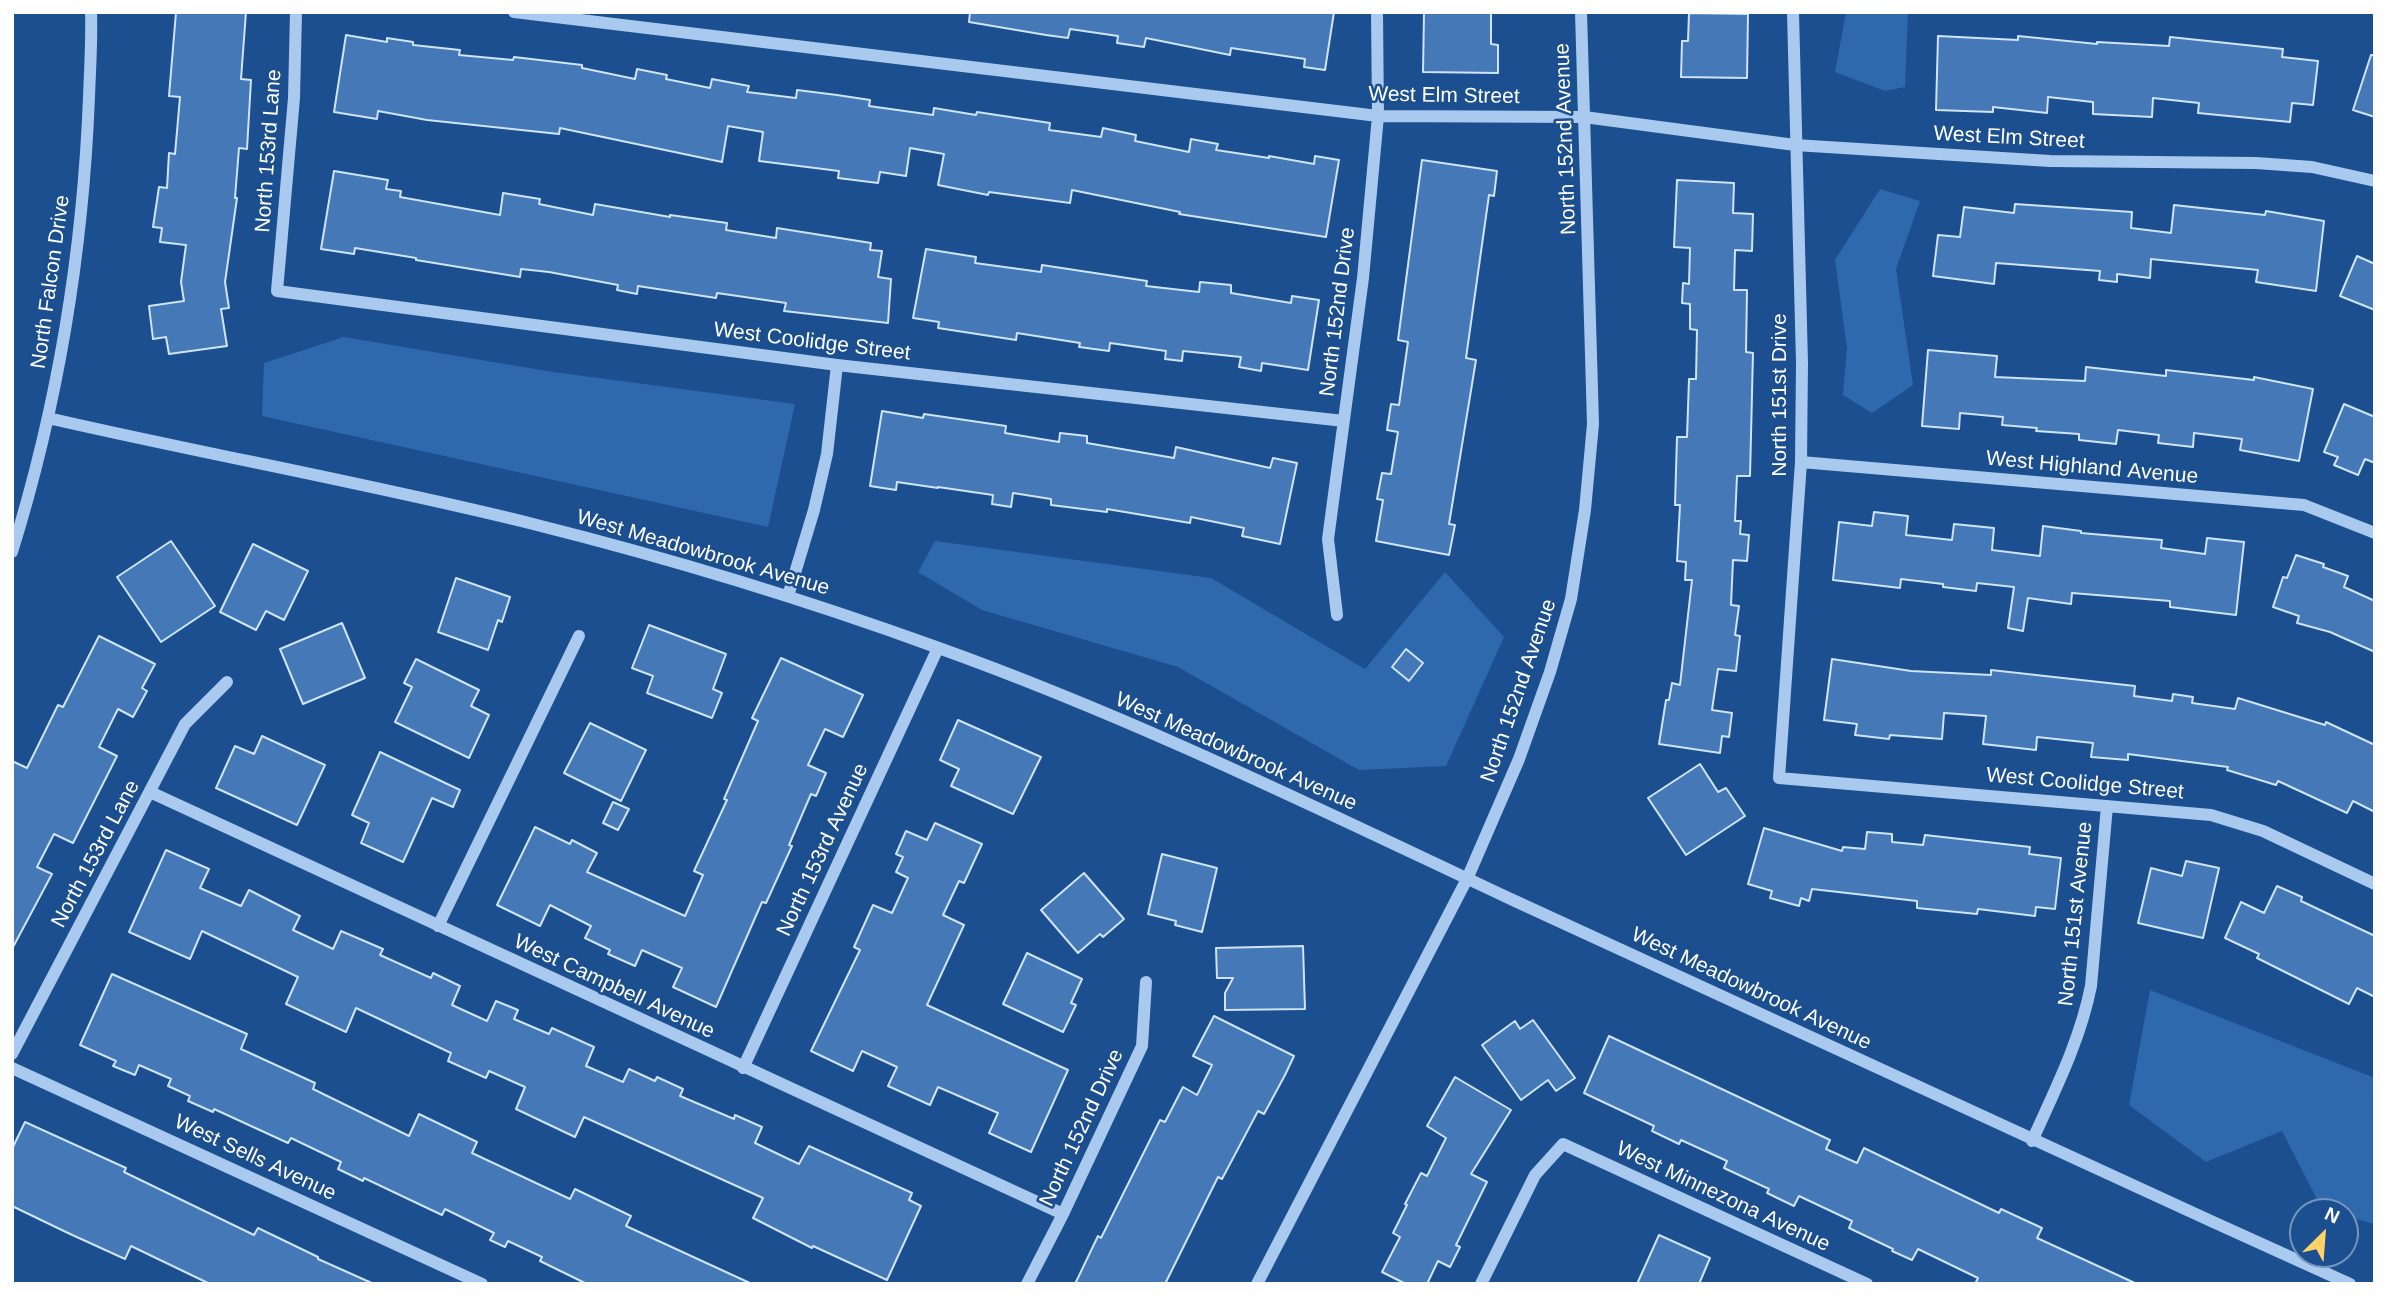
<!DOCTYPE html>
<html>
<head>
<meta charset="utf-8">
<style>
  body { margin:0 }
  #map { position:relative; width:2387px; height:1296px; overflow:hidden; background:#1b4f8f; font-family:Arial,sans-serif }
  canvas { display:block }
  .frame { position:absolute; inset:0; border:14px solid #fff; pointer-events:none }
  .north { position:absolute; left:2289px; top:1198px; width:70px; height:70px; box-sizing:border-box; background:#1b4f8f; border:2px solid #7695bc; border-radius:50%; rotate:25deg; font-size:19px; font-weight:700; line-height:28px; text-align:center; color:#fff }
  .north::after { content:''; display:block; margin:auto; width:24px; height:32px; background:#ffd166; clip-path:polygon(50% 0,100% 100%,50% 72%,0 100%) }
</style>
</head>
<body>
<div id="map">
<canvas width="2387" height="1296"></canvas>
<div class="frame"></div>
<div class="north">N</div>
</div>
<script>
const c = document.querySelector('canvas').getContext('2d');
c.lineJoin = 'round';
function paint(path, color) { c.fillStyle = color; c.fill(path, 'evenodd'); }
function trace(path, color, width, dash) { c.strokeStyle = color; c.lineWidth = width; c.lineCap = dash ? 'butt' : 'round'; c.setLineDash(dash || []); c.stroke(path); }
function write(font, color, halo, rows, align = 'center') {
  c.font = font + ' Arial,sans-serif'; c.lineWidth = 5; c.setLineDash([]); c.textBaseline = 'middle'; c.strokeStyle = halo; c.fillStyle = color; for (const [text, x, y, turn = 0] of rows) {
    c.save(); c.translate(x, y); c.rotate((+turn || 0) * Math.PI / 180); c.textAlign = isNaN(turn) ? turn : align; if (halo) c.strokeText(text, 0, 0); c.fillText(text, 0, 0); c.restore();
  }
}
paint(new Path2D(`
  M1846,12H1908L1905,87L1885,91L1835,72Z
  M1880,189L1920,201L1896,269L1913,385L1872,413L1843,395L1847,348L1835,260Z
  M344,337L553,372L795,404L768,527L262,416L264,363Z
  M935,541L1211,578L1365,669L1445,572L1504,637L1446,766L1359,770L1178,667L982,610L918,572Z
  M2150,990L2375,1078V1224L2345,1216V1212L2323,1211L2282,1131L2206,1162L2129,1105Z`), '#2e69ad');
const building = new Path2D(`
  M176,12H246L241,79L251,80L247,149L239,148L235,198H237L225,282L229,308L221,309L227,346L169,354L166,337L153,339L149,306L184,301L181,282L186,245L160,242L162,228L153,227L159,187L167,188L169,153L175,154L180,97L169,96Z
  M970,12H1334L1325,70L1304,67L1305,59L1231,48L1230,55L1146,38L1144,47L1117,43L1118,36L1070,29L1068,38L1046,35L969,22Z
  M1424,12H1491V44L1498,45V73L1423,72Z
  M1689,13L1748,14L1747,78L1681,77L1682,41H1688Z
  M346,35L387,42V38L413,42V45L460,50L459,55L513,60L514,57L582,65V68L635,79L637,69L667,75L666,79L710,88L712,79L749,86L747,92L796,98L797,90L837,95L870,100L869,106L933,115L934,108L976,115L977,112L1050,123L1049,130L1101,137L1103,128L1136,135L1135,141L1189,152L1191,139L1218,144L1216,150L1269,158V156L1314,164L1315,156L1339,160L1326,237L1179,214L1180,212L1072,190L1070,203L989,192L988,195L938,185L944,154L910,148L906,176L880,172L878,183L838,178L839,171L759,161L763,132L728,126L722,162L560,128L559,134L427,120L378,111L377,119L334,112Z
  M1938,36L2018,40V36L2097,44V42L2169,46L2170,37L2283,49L2282,57L2318,61L2313,105L2292,103L2290,122L2198,113L2199,103L2153,98L2152,117L2093,114V102L2048,97L2047,113L1993,107V112L1936,110Z
  M2371,55H2375V117L2353,110Z
  M1422,160L1497,171L1494,196L1489,195L1466,358L1476,360L1449,524L1455,525L1449,555L1376,541L1383,500L1377,499L1382,473L1391,474L1398,432L1387,430L1391,404L1399,405L1408,342L1398,340Z
  M334,171L388,180L386,189L401,191L400,197L500,215L503,193L540,199L539,204L593,215L595,204L670,217V215L727,223L726,230L776,238L777,228L871,243L870,250L882,251L878,277L891,279L888,323L784,311L786,303L717,293L716,298L638,286L637,294L617,290L618,285L549,272L521,269L520,277L416,260V258L355,248L354,254L321,249Z
  M1677,180L1734,183L1733,213L1753,214L1752,251L1735,250L1734,290H1747L1746,352L1753,353L1750,476H1737L1735,521H1741L1740,534L1749,535L1747,561L1733,560L1731,605L1739,606L1735,635L1740,636L1736,671L1718,669L1712,710L1732,713L1729,737L1722,736L1720,753L1659,744L1666,700H1669L1672,683L1680,685L1692,580H1685L1686,562L1677,561L1680,505H1675L1677,437H1687L1689,379H1696L1697,330L1690,329V304L1682,303L1683,283L1689,284L1690,248L1674,247Z
  M2015,204L2132,212L2131,228L2171,233L2174,205L2265,215L2266,211L2324,221L2316,291L2256,282L2258,270L2151,259L2150,278L2117,274V282L2099,280L2100,271L1996,263L1994,284L1933,276L1938,235L1960,237L1964,207L2014,213Z
  M926,249L976,257L975,263L1041,272L1042,265L1147,281L1146,286L1199,292L1200,282L1231,285V293L1291,303L1292,296L1319,300L1308,370L1262,363L1261,371L1239,367L1241,357L1183,351L1182,361L1165,359L1166,351L1110,343L1109,351L1079,347L1080,343L1017,333L1016,340L938,328L939,322L913,318Z
  M2357,256L2375,264V310L2340,296Z
  M1928,350L1997,356L1995,377L2085,381L2086,367L2166,376V370L2254,380V377L2313,389L2299,461L2240,450L2242,439L2194,433L2193,447L2158,443L2159,435L2118,430L2116,444L2079,440V434L2036,431L2037,428L2002,425L2003,417L1960,413L1959,429L1922,426Z
  M2344,404L2375,417V463L2365,459L2358,475L2334,465L2338,457L2324,452Z
  M882,411L923,418L924,414L1006,426L1005,433L1059,442L1060,433L1087,436V443L1174,458L1176,447L1270,468L1273,458L1297,463L1280,544L1242,536L1244,528L1191,517L1190,523L1107,509V512L1051,505V499L1013,493L1011,507L992,504L993,495L938,487V488L897,482L896,490L870,486Z
  M1874,512L1908,516L1906,535L1952,540L1954,524L1994,528L1992,550L2040,556L2043,526L2081,531V533L2162,540L2161,548L2205,554L2207,538L2244,542L2236,615L2170,607V601L2072,593L2071,604L2028,598L2023,631L2008,628L2014,587L1977,583L1976,591L1943,587V584L1901,579L1900,588L1833,580L1839,522L1872,526Z
  M171,541L215,606L161,642L117,577Z
  M253,544L308,571L284,620L266,611L256,630L220,612Z
  M2296,555L2324,564L2323,567L2348,576L2344,587L2375,601V652L2330,632L2297,623L2299,616L2273,607L2283,577L2287,578Z
  M456,578L510,597L502,622L498,620L488,650L438,632Z
  M342,623L365,678L303,704L280,649Z
  M649,625L726,654L713,689L722,693L712,718L647,693L653,676L632,668Z
  M99,636L155,664L142,688L147,691L133,717L118,709L99,747L117,756L73,843L54,834L37,867L52,874L12,949V761L27,768L58,705L63,707Z
  M1406,649L1423,663L1409,681L1392,667Z
  M781,658L863,695L843,737L825,729L808,765L826,773L816,796L811,794L789,845L792,846L766,903L762,902L716,1007L673,987L682,968L642,950L635,966L608,954L610,950L585,938L591,926L550,905L540,926L497,905L535,827L570,844L572,840L597,853L587,872L685,916L703,875L694,871L727,800L724,799L758,721L752,718Z
  M416,659L479,690L471,706L489,715L469,758L395,722L412,687L404,683Z
  M1832,659L1911,671L1991,675V670L2135,686L2134,696L2172,701L2173,694L2193,697L2192,703L2235,709L2238,698L2325,725L2326,722L2375,745V812L2353,801L2347,813L2278,781L2276,785L2227,770L2228,767L2128,754V760L2091,757L2093,743L2037,737L2036,750L1983,744L1986,716L1944,713L1942,739L1890,735L1889,739L1855,735L1857,724L1824,720Z
  M958,720L1041,757L1013,814L951,786L959,769L940,760Z
  M590,723L646,750L621,801L564,773Z
  M262,736L325,765L297,825L216,788L235,746L254,754Z
  M380,752L460,790L453,807L432,798L403,862L361,843L369,823L352,815Z
  M1700,764L1718,792L1726,788L1745,816L1686,855L1648,798Z
  M613,802L629,809L618,830L603,823Z
  M935,823L982,844L964,883L959,881L943,915L964,925L927,1005L1068,1070L1031,1152L989,1133L998,1113L938,1087L930,1105L888,1086L897,1067L862,1051L853,1071L811,1051L860,950L854,947L873,905L892,913L908,878L896,872L903,857L896,854L906,831L927,840Z
  M1764,828L1842,851L1843,847L1865,849L1867,832L1892,834V842L1923,845L1925,835L2030,847L2029,854L2061,858L2055,909L2036,907L2035,916L1978,909L1977,914L1917,908V901L1812,889L1809,901L1801,898L1799,906L1770,898L1772,891L1748,884Z
  M166,850L209,869L200,888L241,906L249,890L300,916L293,930L333,949L341,931L383,949L380,955L431,978L433,973L460,986L452,1005L487,1021L496,1001L518,1010L514,1019L549,1034L552,1028L594,1047L586,1066L623,1082L629,1069L655,1081L657,1077L683,1089L680,1096L734,1119L735,1115L762,1127L755,1143L799,1164L809,1146L912,1193L909,1200L921,1206L887,1280L813,1246L812,1248L753,1218L763,1198L584,1117L575,1137L516,1109L525,1087L489,1071L486,1078L448,1061L451,1053L356,1008L346,1032L286,1004L298,977L202,931L190,959L129,932Z
  M1162,854L1217,868L1202,932L1175,925L1176,921L1148,914Z
  M2186,861L2219,868L2203,938L2138,923L2151,868L2182,876Z
  M1084,873L1124,919L1103,937L1100,934L1078,953L1041,910Z
  M2277,886L2302,897L2301,901L2375,936V997L2357,988L2349,1004L2257,958L2259,954L2225,938L2241,902L2264,913Z
  M1303,946L1305,1009L1225,1010V993L1233,978H1217L1216,948Z
  M1027,953L1082,979L1071,1003L1076,1005L1063,1032L1003,1004Z
  M112,974L247,1034L241,1049L315,1083L313,1089L409,1136L419,1114L477,1142L472,1153L570,1199L575,1189L631,1216L626,1226L752,1284H587L540,1261L542,1257L508,1241L505,1247L490,1240L494,1233L445,1209L442,1215L364,1178L363,1181L338,1169L341,1162L291,1138L288,1143L214,1109L213,1112L188,1101L190,1096L168,1086L171,1079L139,1065L135,1075L113,1066L116,1061L80,1045Z
  M1214,1016L1294,1056L1285,1075L1264,1114L1258,1111L1222,1179L1218,1177L1165,1284H1075L1098,1236L1101,1238L1160,1120L1165,1122L1183,1087L1197,1095L1212,1065L1193,1056Z
  M1533,1020L1575,1078L1556,1091L1548,1080L1521,1100L1482,1045L1515,1021L1520,1029Z
  M1609,1036L1830,1140L1826,1149L1857,1163L1864,1148L1999,1213L2001,1209L2042,1228L2037,1238L2137,1284H1975L1978,1278L1918,1249L1912,1260L1892,1251L1893,1249L1849,1228L1852,1221L1799,1196L1794,1206L1767,1193L1769,1189L1724,1168L1727,1161L1681,1140L1679,1144L1652,1131L1654,1126L1584,1093Z
  M1455,1077L1511,1110L1471,1174L1487,1182L1456,1245L1460,1247L1450,1267L1438,1261L1427,1284H1406L1382,1272L1400,1237L1393,1233L1407,1205L1405,1204L1421,1173L1427,1176L1446,1138L1427,1126Z
  M25,1122L126,1168L124,1172L254,1235L258,1228L318,1257V1259L374,1284H210L131,1246L125,1259L68,1233L12,1206V1149Z
  M1659,1235L1710,1258L1699,1284H1637Z`);
paint(building, '#4478b7');
trace(building, '#cfe3fa', 2);
trace(new Path2D(`
  M296,12L294,98L277,291L837,365L1344,421
  M514,12L1378,116L1584,117L1795,145L2050,161L2256,163L2312,167L2375,181
  M1793,12L1802,363L1801,462L1779,778L2211,815L2263,831L2375,884
  M48,418C209,455 372,484 533,524C669,558 804,599 936,647C1135,718 1325,812 1515,901C1793,1030 2071,1158 2350,1284
  M1801,462L2304,505L2375,533
  M12,552C58,404 83,252 89,97C90,69 92,40 91,12
  M788,596L814,510L827,454L837,365
  M1337,615L1328,539L1363,278L1378,116L1377,12
  M150,792L1063,1214
  M438,926L579,636
  M12,1054L185,724L227,682
  M12,1068L482,1284
  M743,1068L938,648
  M2032,1141C2055,1090 2080,1041 2091,986L2107,806
  M1027,1284L1063,1214L1142,1046L1146,982
  M1257,1284L1467,879L1519,759L1550,672L1571,599L1585,510L1593,424L1581,12
  M1481,1284L1535,1175L1563,1144L1867,1284`), '#a9c9ee', 12);
write('21px', '#fff', '#1b4f8f', [
  ["West Elm Street",1444,96,1],
  ["West Elm Street",2009,138,3],
  ["North 152nd Avenue",1566,139,-92],
  ["North 153rd Lane",269,151,-86],
  ["North Falcon Drive",51,282,-82],
  ["North 152nd Drive",1338,312,-83],
  ["West Coolidge Street",812,342,7],
  ["North 151st Drive",1780,395,-90],
  ["West Highland Avenue",2092,468,5],
  ["West Meadowbrook Avenue",703,553,16],
  ["North 152nd Avenue",1519,691,-71],
  ["West Meadowbrook Avenue",1236,752,24],
  ["West Coolidge Street",2085,784,5],
  ["North 153rd Avenue",823,850,-65],
  ["North 153rd Lane",96,854,-62],
  ["North 151st Avenue",2076,914,-84],
  ["West Campbell Avenue",614,987,25],
  ["West Meadowbrook Avenue",1751,989,25],
  ["North 152nd Drive",1082,1128,-65],
  ["West Sells Avenue",255,1158,25],
  ["West Minnezona Avenue",1723,1197,25]
]);
</script>
</body>
</html>
